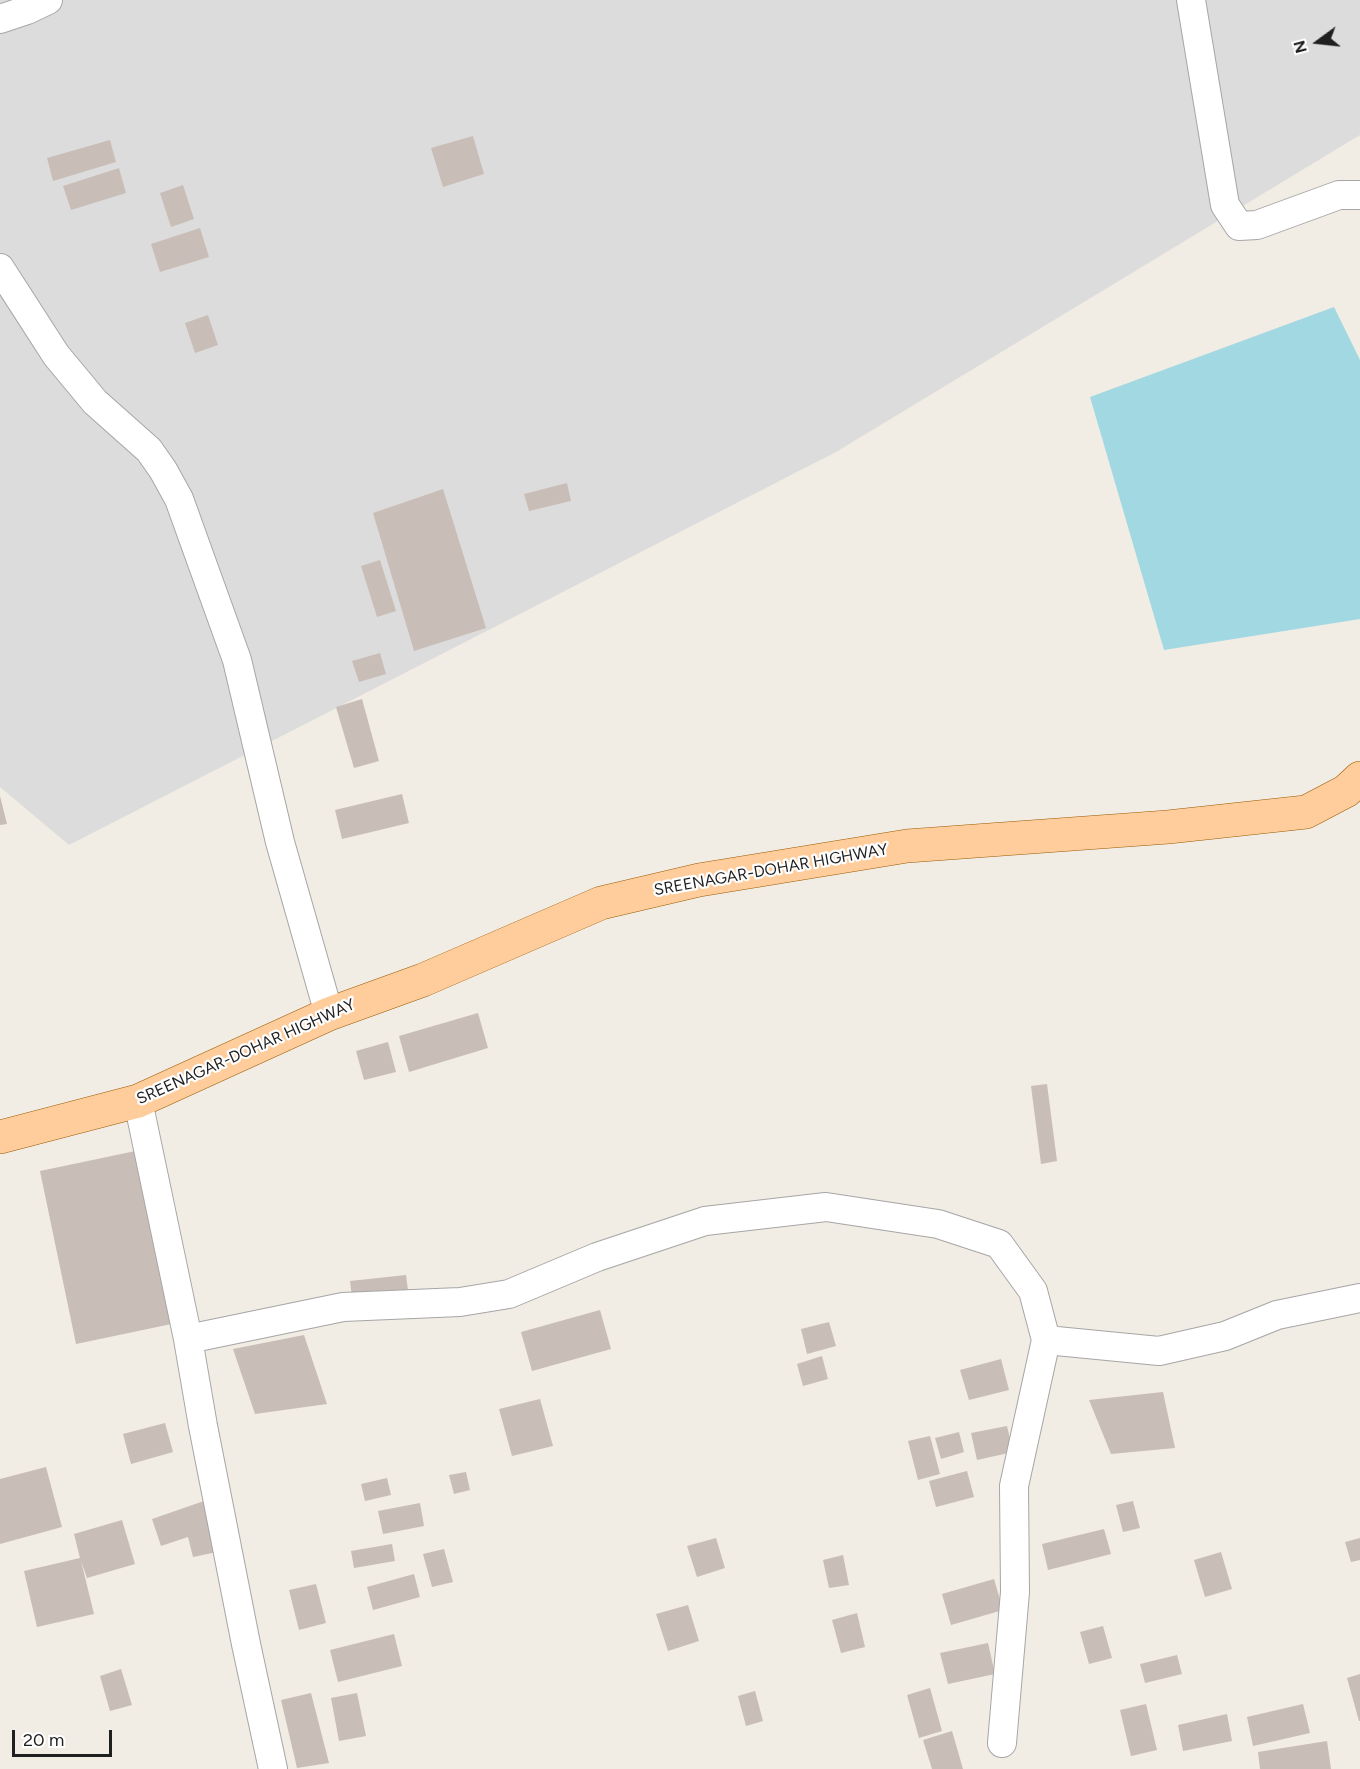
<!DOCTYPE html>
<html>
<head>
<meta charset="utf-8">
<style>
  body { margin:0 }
  #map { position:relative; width:1360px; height:1769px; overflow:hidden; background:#f1ece4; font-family:Figtree,sans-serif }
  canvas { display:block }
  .north { position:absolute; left:1288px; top:12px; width:60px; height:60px; -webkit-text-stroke:4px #fff; paint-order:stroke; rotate:255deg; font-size:16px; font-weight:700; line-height:24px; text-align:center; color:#1f1f1f }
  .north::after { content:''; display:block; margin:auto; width:21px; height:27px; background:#1f1f1f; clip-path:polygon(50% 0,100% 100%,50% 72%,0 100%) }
  .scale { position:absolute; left:12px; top:1730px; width:100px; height:27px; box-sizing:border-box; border:3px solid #1f1f1f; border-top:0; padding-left:8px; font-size:18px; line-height:21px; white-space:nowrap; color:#1f1f1f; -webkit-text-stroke:4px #fff; paint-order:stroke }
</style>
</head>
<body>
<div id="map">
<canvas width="1360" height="1769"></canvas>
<div class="north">N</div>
<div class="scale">20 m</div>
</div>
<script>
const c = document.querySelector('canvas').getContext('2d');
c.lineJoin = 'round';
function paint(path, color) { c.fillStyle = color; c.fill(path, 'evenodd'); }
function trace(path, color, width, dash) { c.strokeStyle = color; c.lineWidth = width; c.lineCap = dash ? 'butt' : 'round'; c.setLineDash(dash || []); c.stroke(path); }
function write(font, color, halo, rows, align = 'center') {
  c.font = font + ' Figtree,sans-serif'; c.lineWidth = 4.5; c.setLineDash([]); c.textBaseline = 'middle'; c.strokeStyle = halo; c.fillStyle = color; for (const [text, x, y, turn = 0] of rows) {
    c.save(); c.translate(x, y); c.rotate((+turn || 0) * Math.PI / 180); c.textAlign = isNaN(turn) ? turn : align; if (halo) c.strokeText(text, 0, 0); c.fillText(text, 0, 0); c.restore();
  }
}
paint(new Path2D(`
  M0,0H1360V135L836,452L69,845L0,787Z`), '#dddcdc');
paint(new Path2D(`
  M1334,307L1360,360V619L1164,650L1090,397Z`), '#a1d8e2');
paint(new Path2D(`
  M473,136L484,174L443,187L431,148Z
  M110,140L116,162L53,181L47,158Z
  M119,168L126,193L71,210L63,186Z
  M183,185L194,219L171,227L160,193Z
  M200,228L209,257L160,272L151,244Z
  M208,315L218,345L195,353L185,323Z
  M567,483L571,501L529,511L524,494Z
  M443,489L486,628L414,651L373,513Z
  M380,560L396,611L377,617L361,566Z
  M380,653L386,674L359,682L352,661Z
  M362,699L379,761L354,768L336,707Z
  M402,794L409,823L342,839L335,810Z
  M0,796L7,824L0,825Z
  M478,1013L488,1048L409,1072L399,1036Z
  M388,1042L396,1072L364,1080L356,1051Z
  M1047,1084L1057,1161L1041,1164L1031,1086Z
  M145,1149L181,1322L76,1344L40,1171Z
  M406,1275L409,1298L353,1305L350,1281Z
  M600,1310L611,1349L532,1371L521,1332Z
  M829,1322L836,1346L807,1354L801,1329Z
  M304,1335L327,1404L255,1414L233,1349Z
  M822,1356L828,1379L803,1386L797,1364Z
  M1001,1359L1009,1390L969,1400L960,1370Z
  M1163,1392L1175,1448L1111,1454L1089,1400Z
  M540,1399L553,1446L512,1456L499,1409Z
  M165,1423L173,1452L131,1464L123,1434Z
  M1007,1426L1013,1452L977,1460L971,1433Z
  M959,1432L964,1452L941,1459L935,1438Z
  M930,1436L940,1474L918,1480L908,1441Z
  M46,1467L62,1527L0,1544V1479Z
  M967,1471L974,1497L936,1507L929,1481Z
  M466,1472L470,1490L454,1494L449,1475Z
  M387,1478L391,1495L365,1501L361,1484Z
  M204,1501L217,1552L193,1557L188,1537L161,1546L152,1519Z
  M1133,1501L1140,1528L1123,1532L1116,1505Z
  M420,1503L424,1526L383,1534L378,1511Z
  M122,1520L135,1564L87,1578L81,1561L94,1614L37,1627L24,1571L80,1558L74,1534Z
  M1104,1529L1111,1554L1048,1570L1042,1544Z
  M716,1538L725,1568L697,1577L687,1546Z
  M1360,1538V1560L1351,1562L1345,1542Z
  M392,1544L395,1561L354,1568L351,1551Z
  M444,1549L453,1582L432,1587L423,1554Z
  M1221,1552L1232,1589L1205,1597L1194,1560Z
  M843,1555L849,1585L829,1588L823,1560Z
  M414,1574L420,1597L373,1610L367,1587Z
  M994,1579L1003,1610L951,1625L942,1594Z
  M316,1584L326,1623L299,1630L289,1590Z
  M688,1605L699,1641L668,1651L656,1614Z
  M857,1613L865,1647L841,1653L832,1620Z
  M1103,1626L1112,1658L1089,1664L1080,1632Z
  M394,1634L402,1666L338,1682L330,1650Z
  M988,1643L995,1674L948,1684L940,1653Z
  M1177,1655L1182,1674L1145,1683L1140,1664Z
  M121,1669L132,1705L110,1711L100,1676Z
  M1360,1674V1721H1359L1347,1678Z
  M930,1688L942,1731L919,1738L907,1695Z
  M755,1691L763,1721L746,1726L738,1696Z
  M311,1693L329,1763L297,1768L281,1700Z
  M357,1693L366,1736L339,1741L331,1698Z
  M1146,1704L1157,1750L1131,1756L1120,1710Z
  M1303,1704L1310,1733L1253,1746L1247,1717Z
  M1227,1714L1232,1741L1183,1751L1178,1725Z
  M952,1731L963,1769H932L923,1740Z
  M1327,1741L1331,1769H1260L1258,1752Z`), '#c9bdb7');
const minor = new Path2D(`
  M1191,0L1225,205L1239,226L1257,225L1339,195H1360
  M0,19L27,10L48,0
  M0,268L56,355L95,402L149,450L163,470L179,499L237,660L280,842L329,1014
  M138,1101L188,1339L203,1426L246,1644L273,1769
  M188,1339L343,1307L460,1302L509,1294L597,1257L705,1221L826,1207L938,1224L999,1244L1033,1291L1046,1340L1014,1486L1015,1592L1002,1743
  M1046,1340L1159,1351L1225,1336L1277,1315L1360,1298`);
const primary = new Path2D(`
  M0,1137L138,1101L329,1014L423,980L601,903L699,880L907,846L1168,827L1306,812L1346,791L1360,778`);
trace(minor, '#a6a6a6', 30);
trace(primary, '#9a5b00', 34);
trace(minor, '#fff', 28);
trace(primary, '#ffcc9b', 33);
write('16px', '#1f1f1f', '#fff', [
  ["SREENAGAR-DOHAR HIGHWAY",771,870,-10],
  ["SREENAGAR-DOHAR HIGHWAY",246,1052,-24]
]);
</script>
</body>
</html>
